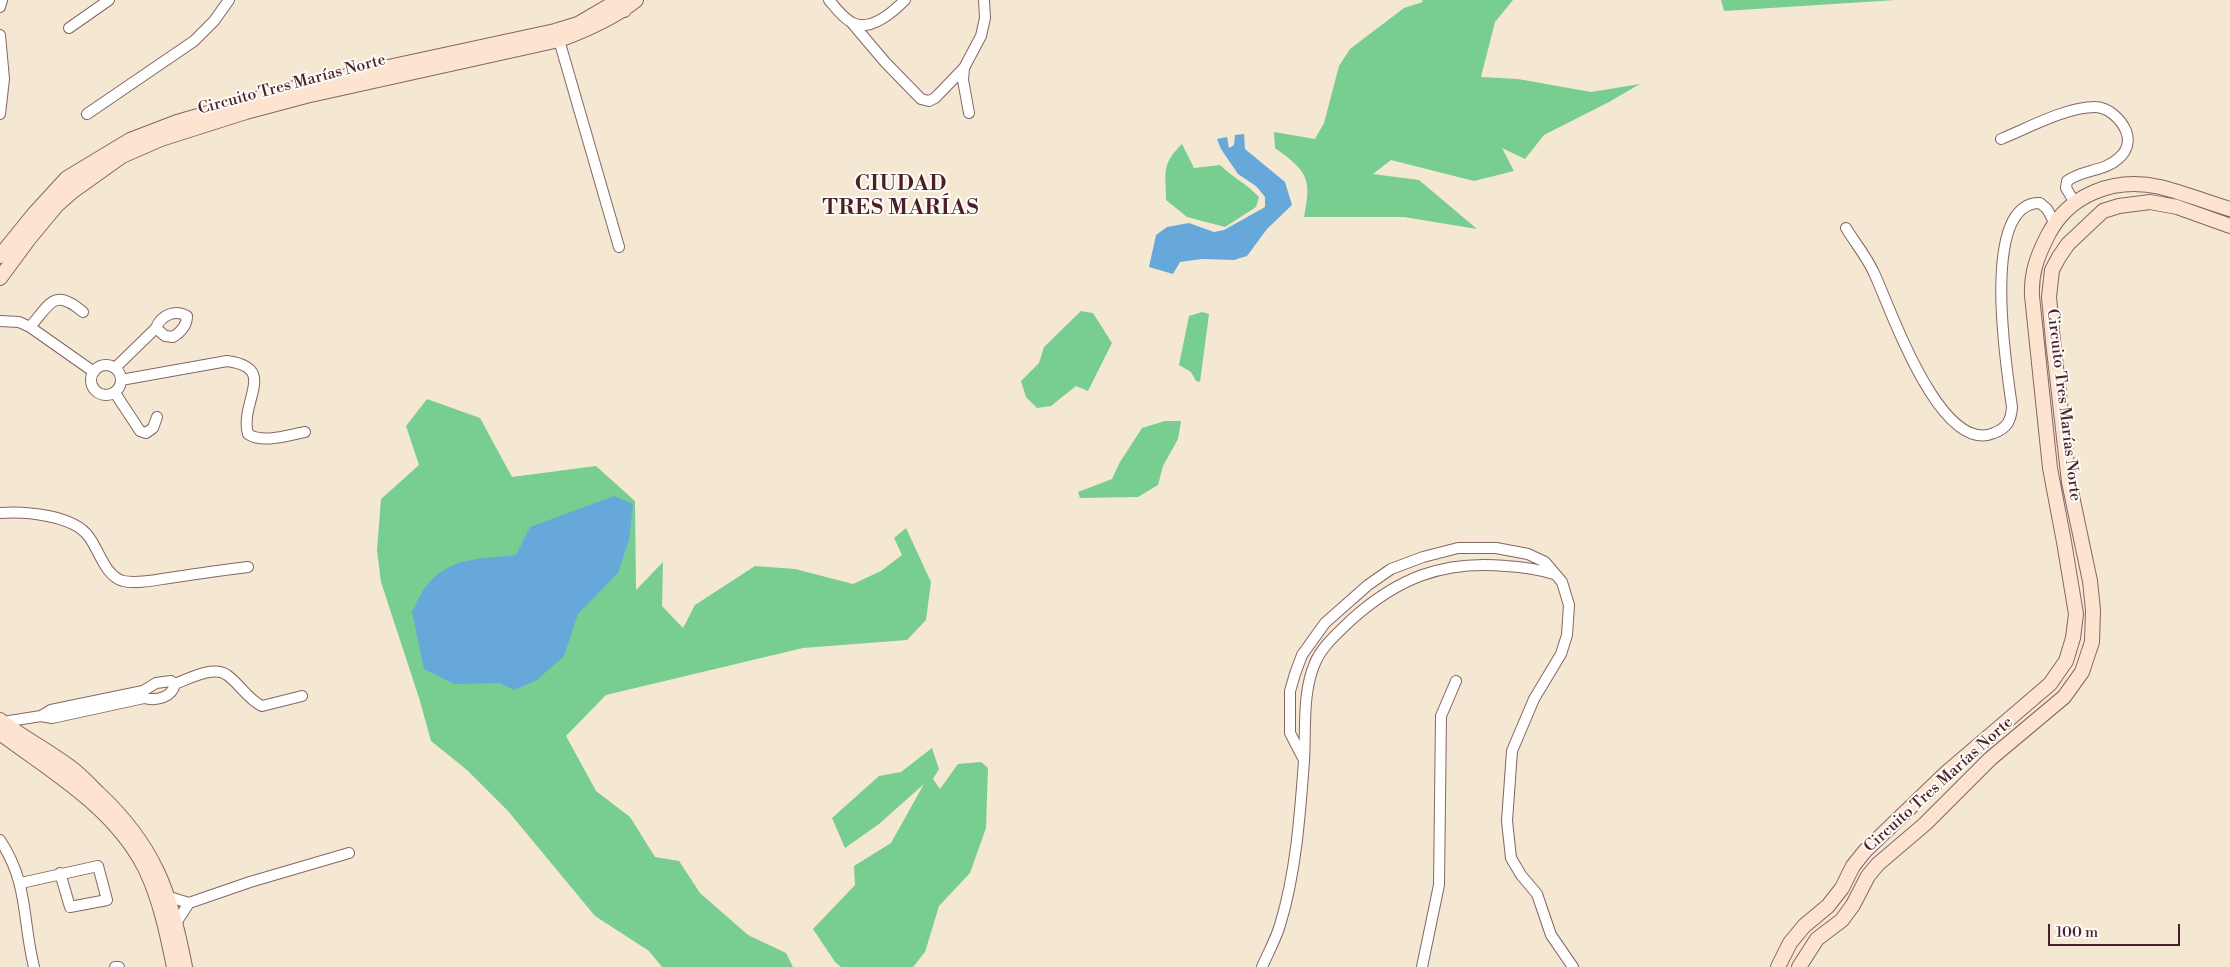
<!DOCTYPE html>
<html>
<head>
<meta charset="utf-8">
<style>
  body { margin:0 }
  #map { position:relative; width:2230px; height:967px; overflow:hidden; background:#f5e8d2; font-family:"Libre Bodoni",serif }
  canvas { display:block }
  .scale { position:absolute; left:2048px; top:924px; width:132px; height:22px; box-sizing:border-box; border:2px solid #4a1f2b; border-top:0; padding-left:6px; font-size:15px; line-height:18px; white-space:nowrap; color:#4a1f2b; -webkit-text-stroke:4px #fdfcf7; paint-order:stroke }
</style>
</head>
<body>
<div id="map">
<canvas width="2230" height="967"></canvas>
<div class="scale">100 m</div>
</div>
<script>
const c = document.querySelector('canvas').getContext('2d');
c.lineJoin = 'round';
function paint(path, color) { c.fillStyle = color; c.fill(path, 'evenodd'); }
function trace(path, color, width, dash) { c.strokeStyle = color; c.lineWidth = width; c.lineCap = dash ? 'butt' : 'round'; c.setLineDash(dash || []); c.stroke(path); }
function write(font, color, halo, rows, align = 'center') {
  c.font = font + ' "Libre Bodoni",serif'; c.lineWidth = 4; c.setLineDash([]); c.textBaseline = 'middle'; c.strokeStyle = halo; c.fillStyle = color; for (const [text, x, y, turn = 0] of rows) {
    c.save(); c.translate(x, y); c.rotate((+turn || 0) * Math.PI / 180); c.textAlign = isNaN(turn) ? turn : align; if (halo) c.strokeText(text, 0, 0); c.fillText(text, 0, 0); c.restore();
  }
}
paint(new Path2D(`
  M1422,0H1513L1495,22L1481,77L1518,79L1591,92L1640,84L1609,102L1544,135L1525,159L1502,148L1514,171L1474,181L1391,160L1373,174L1419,180L1477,229L1404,217H1304C1312,178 1307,171 1275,148L1274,132L1315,139L1324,123L1339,66L1350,49L1404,8L1423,2Z
  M1721,0H1896L1724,11Z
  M1182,144L1194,168L1220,165C1232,177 1247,184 1259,197L1256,207L1225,227L1187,217L1166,200C1166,171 1161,165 1182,144Z
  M1081,311L1093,313L1112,343L1088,391L1076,386L1051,406L1037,408L1026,397L1021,381L1039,363L1044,347Z
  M1202,312L1209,314L1200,382L1196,381L1191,372L1179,365L1189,316Z
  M427,399L480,418L512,477L596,466L635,501L636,590L663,562L662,606L683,628L695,605L755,566L795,569L853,584L881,571L902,555L894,538L906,528L931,582L926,620L907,640L803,648L606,695L566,736L596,791L630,817L655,857L679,861L700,893L748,935L786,953L793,967H662L649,951L595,916L508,811L467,770L431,741L420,701L381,582L377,550L381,499L419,465L406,426Z
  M1165,421H1181L1178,439L1163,466L1158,485L1138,497L1080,498L1078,492L1112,479L1120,462L1142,428Z
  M932,748L939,769L933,779L940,789L958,764L981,762L988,768L986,828L970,873L939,906L925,952L913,967H841L835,962L813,929L855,885L854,866L891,843L924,784L879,824L845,848L832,818L879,776L901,772Z`), '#78cd91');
paint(new Path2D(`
  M1244,134L1245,149L1285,182L1292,205L1267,229L1247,256L1234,260L1202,259L1180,262L1173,274L1149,267L1156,235L1167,227L1189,223L1214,232L1224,230L1265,207V197L1256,186L1238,174L1221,149L1217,139L1227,137L1229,148L1234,145L1235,135Z
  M614,496L633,504L629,540L618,573L578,614L564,656L537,680L514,690L500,683L454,684L424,669L412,612C417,603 421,592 427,585C451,556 483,559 516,555L530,527Z`), '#67a8da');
const street = new Path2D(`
  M829,0C835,7 842,17 851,22C869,33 893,12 905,0
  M0,7L2,0
  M852,23L885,62L921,99L929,101L935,98L964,68
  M69,28L109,0
  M0,35L4,79L0,114
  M559,40L619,247
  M969,113L963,80L964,68L981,36L985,18L984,0
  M87,114L194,41L214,21L229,0
  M2001,139C2028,128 2066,107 2095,107C2108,107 2121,119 2126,131C2130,141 2127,151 2119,158C2104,172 2083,169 2067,181L2066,188L2075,203
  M1846,228C1855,243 1867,257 1874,273C1891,309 1940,456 1994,433C2007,428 2011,421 2012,407C2007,371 1979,202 2040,203L2047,209L2054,222
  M0,321L19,322L30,327L94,372
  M30,327C50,304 54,287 83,312
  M91 380a15 15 0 1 1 30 0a15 15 0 1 1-30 0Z
  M115,368L156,328C161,315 175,309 187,316C187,326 181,332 173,337L165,336L156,328
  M121,380L227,361C279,368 239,401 248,434C263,444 288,435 305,432
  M115,393L140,431L146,433L153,428L157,417
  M0,513C24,511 74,515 89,537C99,550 105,576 123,581C137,584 155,580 169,578C195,574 222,570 248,567
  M175,684C188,679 214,665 227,675C240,684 247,699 262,706L302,696
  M41,716L51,710L143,691L156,683L171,681L175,684C172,698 156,701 144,698L143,691
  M3,722L41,716L52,718L144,698
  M1304,760L1290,733V691L1295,674L1302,655L1325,623L1368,585L1391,569L1423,557L1458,548H1496L1528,554L1545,562L1562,582L1569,605L1567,635L1561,654L1534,699L1512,751L1507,821L1511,858L1521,875L1537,894L1551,935L1573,967
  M0,840C29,884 22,919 34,967
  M21,883L98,866L107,900L70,907L60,873
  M166,896L189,903L250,882L349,853
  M176,923L189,903
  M115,967H119
  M1262,967C1268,953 1276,939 1280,925C1296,873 1300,815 1304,761C1306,729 1302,693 1315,663C1322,646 1338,633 1351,620C1398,578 1443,560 1506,566C1523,567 1538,569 1554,574
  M1422,967L1439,885L1441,716L1456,681`);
const secondary = new Path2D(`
  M0,256L34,214L67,178L130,140L177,122L305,85L555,31L578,24L619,0L624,10
  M0,278L28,240L57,205L73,191L122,156L161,139L246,112L306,96L559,40C586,30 614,18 636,0
  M0,720C22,737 47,750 70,767C80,774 89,784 98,793C154,845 171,893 185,967
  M0,733C52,772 114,807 145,868C160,899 167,933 174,967
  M1778,967L1790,943L1804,926L1828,906L1842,888L1853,866L1865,851L1946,773L2050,684L2066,661L2073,638L2076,614L2064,542L2050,468L2032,296C2031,273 2037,257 2047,237C2068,194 2114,177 2160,187C2184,193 2207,202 2230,209
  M1799,967L1817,939L1842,920L1853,905L1868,876L1878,864L1925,824L1990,759L2064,697L2082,672L2092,642L2093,610L2090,581L2069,482L2053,341L2049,297L2052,270L2059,257L2068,244L2103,211L2119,206L2150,202L2177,207L2230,226`);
trace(street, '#866565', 12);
trace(secondary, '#866565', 16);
trace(street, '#fff', 10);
trace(secondary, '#fde4d0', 14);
write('16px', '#4a1f2b', '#fdfcf7', [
  ["Circuito Tres Marías Norte",292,85,-15],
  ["Circuito Tres Marías Norte",2063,405,83],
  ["Circuito Tres Marías Norte",1939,785,-42]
]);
c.letterSpacing = '1px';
write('bold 21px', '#4a1f2b', '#fdfcf7', [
  ["CIUDAD",901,185],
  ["TRES MARÍAS",901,209]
]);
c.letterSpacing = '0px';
</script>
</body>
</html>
